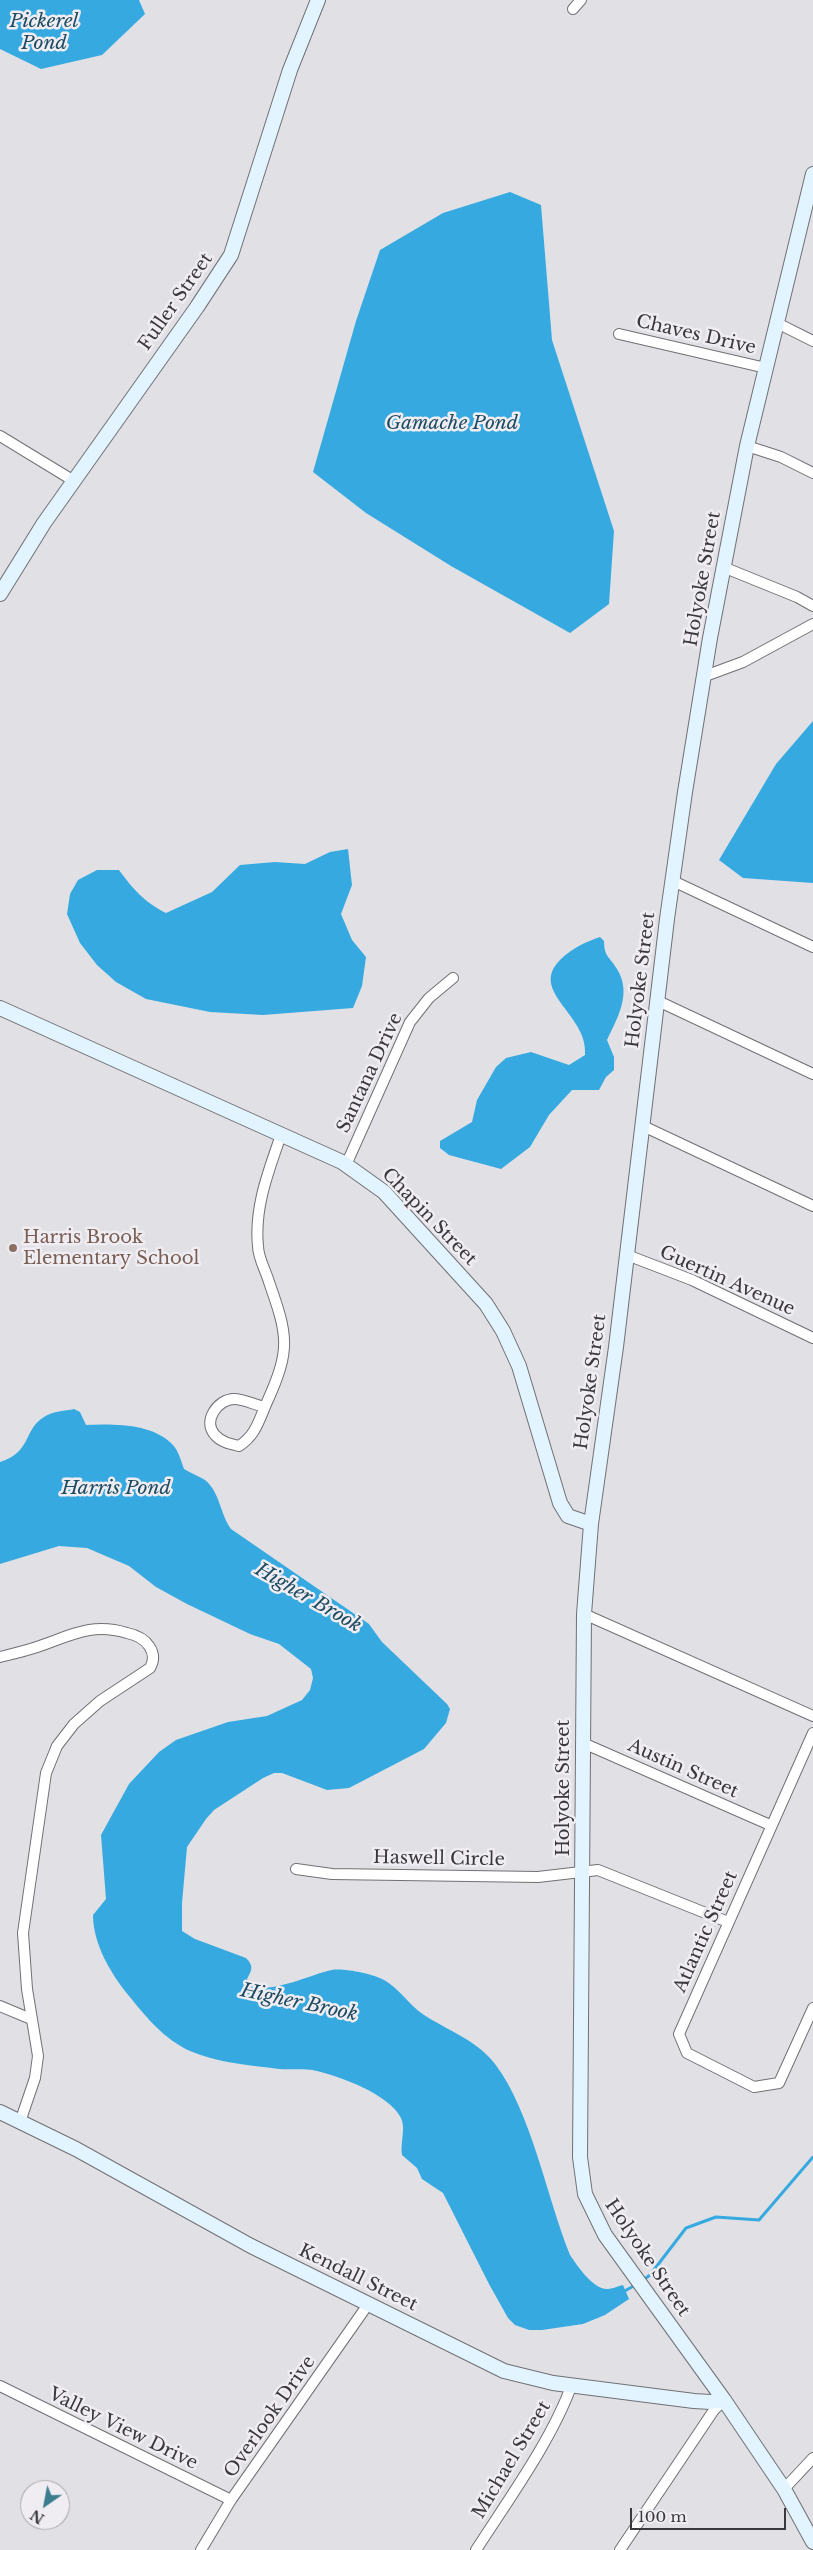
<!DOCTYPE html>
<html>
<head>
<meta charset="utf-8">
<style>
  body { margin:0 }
  #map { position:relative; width:813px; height:2550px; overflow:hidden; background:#e1e0e5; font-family:"Libre Baskerville",serif }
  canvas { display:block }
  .north { position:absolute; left:20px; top:2480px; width:50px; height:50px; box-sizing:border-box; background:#efedf2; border:1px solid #a6a5a9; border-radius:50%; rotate:213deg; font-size:14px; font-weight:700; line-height:20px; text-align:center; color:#39393b }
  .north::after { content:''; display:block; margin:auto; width:18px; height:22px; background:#3b7c8f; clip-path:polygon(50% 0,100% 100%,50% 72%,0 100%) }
  .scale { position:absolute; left:630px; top:2508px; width:156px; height:22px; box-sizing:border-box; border:2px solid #39393b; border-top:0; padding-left:6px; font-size:15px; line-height:18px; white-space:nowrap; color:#39393b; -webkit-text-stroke:4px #efedf2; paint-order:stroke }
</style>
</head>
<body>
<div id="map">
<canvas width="813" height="2550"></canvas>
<div class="north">N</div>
<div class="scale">100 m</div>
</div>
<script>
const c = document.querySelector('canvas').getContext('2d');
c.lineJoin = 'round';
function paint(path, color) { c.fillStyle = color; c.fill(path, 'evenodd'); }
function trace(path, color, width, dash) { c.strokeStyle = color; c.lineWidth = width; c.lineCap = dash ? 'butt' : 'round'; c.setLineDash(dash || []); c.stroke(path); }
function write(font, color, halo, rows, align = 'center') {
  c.font = font + ' "Libre Baskerville",serif'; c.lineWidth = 5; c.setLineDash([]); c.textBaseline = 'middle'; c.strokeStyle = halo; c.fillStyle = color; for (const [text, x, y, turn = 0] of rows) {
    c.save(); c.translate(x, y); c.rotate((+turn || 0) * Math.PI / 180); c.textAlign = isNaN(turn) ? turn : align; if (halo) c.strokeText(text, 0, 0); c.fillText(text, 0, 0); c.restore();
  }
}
paint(new Path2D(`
  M0,0H139L145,14L102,55L41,69L0,49Z
  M510,192L541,205L552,340L614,531L609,604L570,633L451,566L366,513L313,472L356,321L380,250L443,213Z
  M813,721V883L743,878L719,860L776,764Z
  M348,849L352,885L341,914L352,940L366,957L362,986L353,1008L263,1015L210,1012L146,999L116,982L97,965L80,943L67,914L70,894L78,880L97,870H119C133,889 144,902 166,913L212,892L240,865L275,862L305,864L330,852Z
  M600,937L604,941C604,957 610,957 617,969C632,993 618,1017 607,1040L614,1057V1070L606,1077L599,1090H572L549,1115L530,1147L501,1169L449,1155L440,1148V1141L472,1122L477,1100L496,1067L506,1058L531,1052L569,1065L585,1055C589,1015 528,992 560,960C571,949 585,942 600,937Z
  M74,1409L80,1412L86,1425C113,1424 151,1423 172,1444C179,1451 181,1461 184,1469C190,1473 199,1476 205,1480C220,1492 220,1514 231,1529L369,1624L382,1642L447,1704L450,1709L446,1723L424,1749L349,1788L327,1790L282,1773H274L263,1778L214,1810L206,1819L187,1847L182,1903V1931L195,1939L246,1958C254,1966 252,1970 247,1979C256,2002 316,1972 332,1970C344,1968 373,1974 384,1980C399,1988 409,2005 424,2015C447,2030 478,2041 495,2064C531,2111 547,2198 570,2255C577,2265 593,2290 608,2289C612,2289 618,2286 623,2285L629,2299L605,2315L583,2324L542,2330H529L515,2325L508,2318L489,2284L443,2193L422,2179L417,2168L402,2155C400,2143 406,2128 401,2118C389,2094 341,2077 317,2071C304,2068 291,2070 279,2069C249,2065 218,2063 190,2051C164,2039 147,2018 129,1996C111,1974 93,1944 93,1915L106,1899L101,1835L129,1784L159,1752L176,1740L228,1722L267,1716L302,1700L310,1690L313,1678L311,1669L279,1644L250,1634L187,1604L156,1587L129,1566L87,1548L59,1546L0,1564V1462C32,1452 23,1430 44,1417C53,1411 65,1411 74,1409Z`), '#36aae0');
trace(new Path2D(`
  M642,2281L650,2275L686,2228L716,2217L759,2220L813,2157
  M623,2292L637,2284`), '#36aae0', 3);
const street = new Path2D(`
  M573,9L581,0
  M777,323L813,341
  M619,334L766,368
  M0,436L74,481
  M747,446L781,457L813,473
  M723,567L797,597L813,606
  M705,676L743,662L813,624
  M673,881L813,947
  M658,1001L813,1074
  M643,1126L813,1206
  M346,1165L410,1022L429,998L453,978
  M627,1255L692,1280L813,1338
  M265,1407C255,1405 244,1399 234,1399C218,1399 202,1421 215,1435C221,1442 230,1444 239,1446C256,1435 259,1420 267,1402C291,1349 288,1336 269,1282C266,1271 258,1258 258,1246C254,1207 269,1170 281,1135
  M584,1614L813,1716
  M0,1657C12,1654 25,1651 37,1647C70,1636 91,1622 127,1633C136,1635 144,1638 149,1646C154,1653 154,1661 150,1668L100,1701L74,1724L57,1746L46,1773L23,1933L27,1989L38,2056L35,2078L20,2122
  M813,1733L679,2034L687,2053L754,2087L779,2083L813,2008
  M583,1743L770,1825
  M296,1869L332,1874L538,1877L598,1870L728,1922
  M0,2006L31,2019
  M0,2386L231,2500
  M784,2489L813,2458
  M201,2550L231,2500L369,2303
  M476,2550C508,2500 552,2440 572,2384
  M620,2550L714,2410L724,2400`);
const secondary = new Path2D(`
  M813,174L747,446L710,638L685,792L667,919L616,1347L591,1524L584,1614L580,2157L585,2194L605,2235L724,2400L784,2489L813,2542
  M0,594L44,523L197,307L231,255L290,70L318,0
  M0,1008L342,1162L384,1192L486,1304L503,1331L519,1366L560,1503L568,1516L591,1524
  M0,2112L76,2149L251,2246L504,2371L553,2383L694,2401L711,2402L724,2400`);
trace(street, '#717074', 12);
trace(secondary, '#717074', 16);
trace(street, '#fff', 10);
trace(secondary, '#e2f4ff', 14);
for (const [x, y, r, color] of [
  [13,1248,5,"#8d6e63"]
]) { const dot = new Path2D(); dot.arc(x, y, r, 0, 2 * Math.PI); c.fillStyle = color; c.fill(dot); trace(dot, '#efedf2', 2); }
write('18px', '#39393b', '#efedf2', [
  ["Fuller Street",176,302,-55],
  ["Chaves Drive",696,335,13],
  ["Holyoke Street",703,579,-80],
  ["Holyoke Street",641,980,-83],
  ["Santana Drive",370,1073,-65],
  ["Chapin Street",429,1217,46],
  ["Guertin Avenue",727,1281,24],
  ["Holyoke Street",591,1382,-82],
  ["Austin Street",683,1769,24],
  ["Holyoke Street",564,1788,-90],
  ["Haswell Circle",439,1859,1],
  ["Atlantic Street",706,1932,-66],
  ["Holyoke Street",647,2258,56],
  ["Kendall Street",358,2278,26],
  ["Overlook Drive",270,2417,-55],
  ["Valley View Drive",123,2429,26],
  ["Michael Street",512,2460,-59]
]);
write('18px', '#785e54', '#efedf2', [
  ["Harris Brook",23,1238],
  ["Elementary School",23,1259]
], 'left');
write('italic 19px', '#1d4b62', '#efedf2', [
  ["Pickerel",44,22],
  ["Pond",44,44],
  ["Gamache Pond",452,424],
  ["Harris Pond",116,1489],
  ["Higher Brook",308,1598,30],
  ["Higher Brook",299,2003,12]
]);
</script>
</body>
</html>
